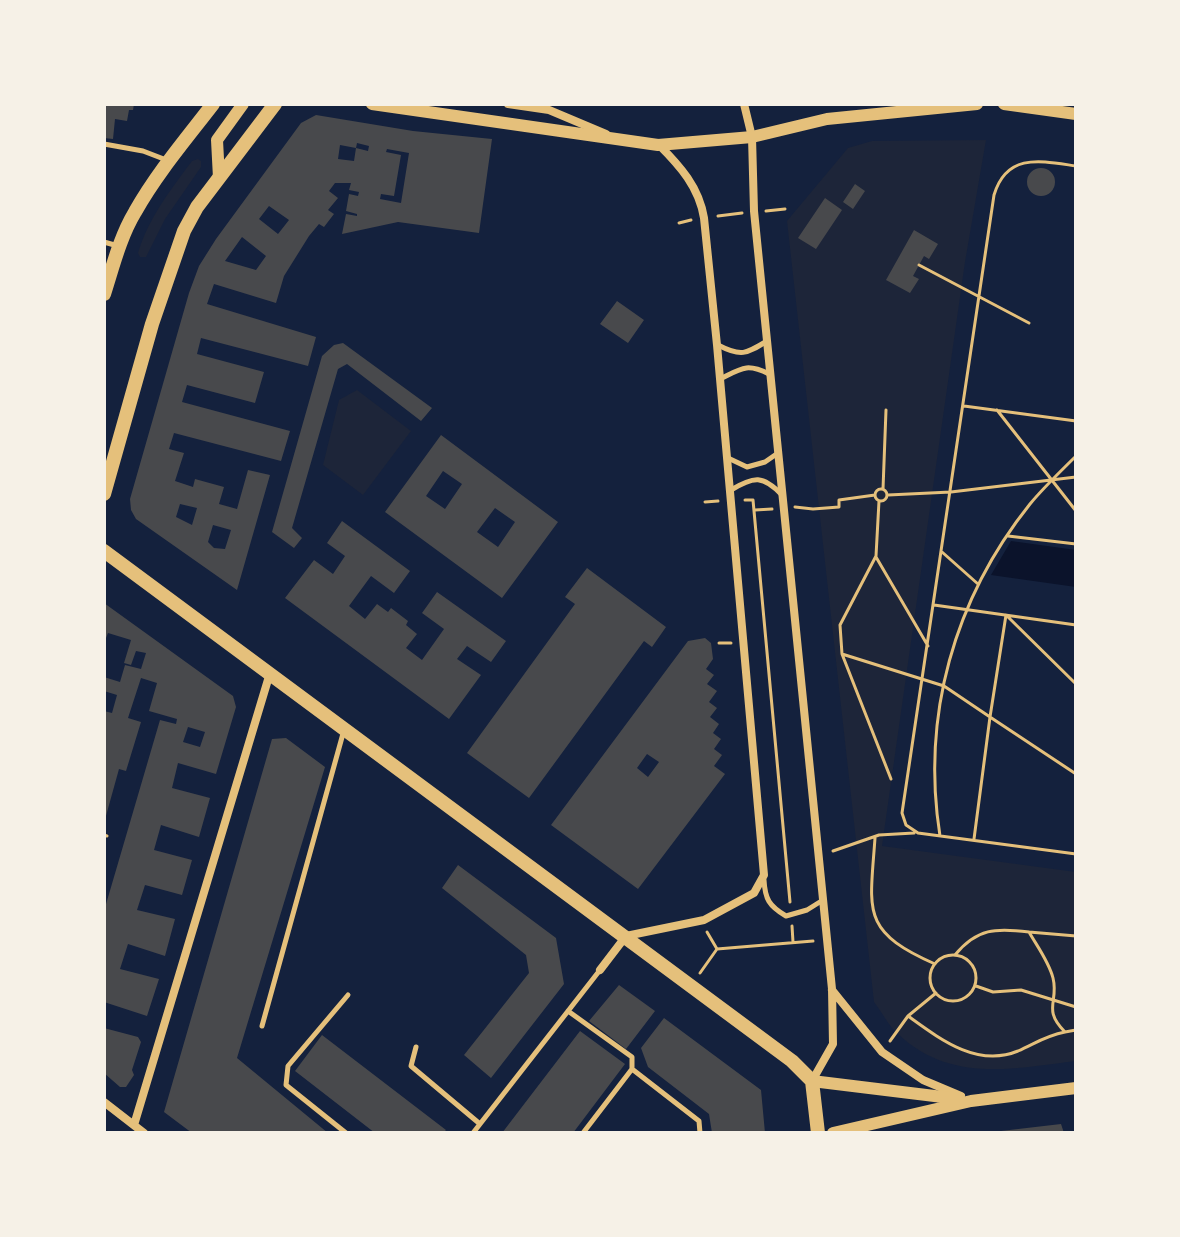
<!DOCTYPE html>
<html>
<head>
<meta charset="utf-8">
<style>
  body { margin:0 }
  #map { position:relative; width:1180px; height:1237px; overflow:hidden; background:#14213d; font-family:Cabin,sans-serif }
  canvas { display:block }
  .frame { position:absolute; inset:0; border:106px solid #f6f1e7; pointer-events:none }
</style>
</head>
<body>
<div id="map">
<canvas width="1180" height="1237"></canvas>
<div class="frame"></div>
</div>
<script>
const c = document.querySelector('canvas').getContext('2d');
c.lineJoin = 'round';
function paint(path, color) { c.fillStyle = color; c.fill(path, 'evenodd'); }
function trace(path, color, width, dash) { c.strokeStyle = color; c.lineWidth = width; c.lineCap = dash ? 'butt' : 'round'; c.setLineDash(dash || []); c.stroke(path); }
paint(new Path2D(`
  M986,140L965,262L882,846L1076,872V1061C1012,1069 949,1083 897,1033C888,1025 882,1012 874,1002L787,221L848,148L872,141Z
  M198,159L201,161V167L165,219L146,257H140L138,253C148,219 171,189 192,161Z
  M357,390L411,431L363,495L323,465L339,400Z`), '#1d2539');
paint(new Path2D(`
  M1011,541L1076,550V587L991,575Z`), '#0b132b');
paint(new Path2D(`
  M104,104H134L133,110H129L127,121L115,119L113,139L104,138Z
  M316,115L413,131L492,139L479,233L398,222L342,234L346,214L357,216V214L346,211L349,194L358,196L359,192L349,190L351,183H335L329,191L338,198L328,210L334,214L324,227L319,224L309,236L284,276L276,303L214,284L207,304L316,337L308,366L201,338L197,354L264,372L255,403L187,385L182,402L290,431L281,461L174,433L169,449L184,453L175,481L193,487L195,479L224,487L219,504L237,509L248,470L270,475L237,590L136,519L131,510L130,499L189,293L199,266L216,239L301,123ZM357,143L369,146L368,151L356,148L354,161L338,159L340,145L356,148ZM387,149L409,153L401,203L380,199L381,194L394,196L401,155L386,152ZM269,206L289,220L278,234L259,219ZM242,237L266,256L256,270L225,261ZM180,504L197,508L192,525L176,517ZM213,525L231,530L225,549L214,548L208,542Z
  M1027 182a14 14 0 1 1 28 0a14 14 0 1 1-28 0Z
  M855,184L865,191L853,209L843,202Z
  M825,198L842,210L816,249L798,238Z
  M914,230L938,244L929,259L924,256L913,276L919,279L910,293L886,280Z
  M617,301L644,320L628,343L600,324Z
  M343,343L432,408L421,421L347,364L338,369L292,528L302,538L294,548L272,532L322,356L334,345Z
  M441,435L558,522L502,598L385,512ZM443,471L462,484L445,509L426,496ZM495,508L515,522L498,547L477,532Z
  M342,521L410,571L394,593L371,576L349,606L365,619L377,604L388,612L391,608L408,621L406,625L417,634L406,648L422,660L444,629L422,613L437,592L506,641L491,662L467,646L457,659L481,675L449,719L285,598L314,560L333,574L345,556L327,543Z
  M587,568L666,627L652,647L644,641L529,798L467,753L575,604L565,597Z
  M104,603L233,696L236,707L216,774L178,763L172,788L210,798L199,837L161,825L154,850L192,860L182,895L145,885L137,910L175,919L165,956L128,944L120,969L159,979L147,1016L104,1002V911L160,720L176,724L177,719L149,711L157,683L141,678L128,718L141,722L126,771L119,769L104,823V711L112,713L117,695L104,691V677L120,682L125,665L141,669L146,653L136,651L131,665L124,663L131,640L108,633L104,643ZM188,727L205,732L200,747L183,742Z
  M705,638L711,643L713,659L706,669L714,675L707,684L717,691L709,702L717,708L710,717L719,724L713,733L721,739L714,749L722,755L714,766L725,774L638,889L551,825L688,641ZM647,754L659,762L648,777L637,768Z
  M286,738L325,767L237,1058L328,1133H192L164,1112L272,739Z
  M458,865L556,938L564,984L491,1078L464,1055L529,973L526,955L442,888Z
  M619,985L655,1011L626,1049L589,1021Z
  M664,1018L761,1090L765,1133H712L709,1114L648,1067L641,1048Z
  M104,1028L138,1037L141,1042L132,1070L134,1075L126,1087H120L104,1073Z
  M580,1031L625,1064L573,1133H502Z
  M322,1035L446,1130L443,1133H375L295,1071Z
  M1061,1124L1064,1133H1001V1131Z`), '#48494c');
trace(new Path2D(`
  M1076,166C1042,161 1007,152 994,195L902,813L906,825L918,833L1076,854
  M766,211L785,209
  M718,216L742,213
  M679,223L691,220
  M919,265L1029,323
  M964,406L1076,421
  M997,410L1076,511
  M875 495a6 6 0 1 1 12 0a6 6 0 1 1-12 0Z
  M883,489L886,410
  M888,495L951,492L1076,477
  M745,500H753L790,902
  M879,501L876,556L840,625L842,654L944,686L990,717L974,839
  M705,502L718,501
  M795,507L813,509L839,507V500L875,495
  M755,510L772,509
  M1008,536L1076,544
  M942,552L978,584
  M876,557L928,646
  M934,605L1076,625
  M719,643H731
  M842,654L891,779
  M1076,684L1006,615L990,717L1076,774
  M1076,762V784
  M104,835L107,836
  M940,836C921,716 954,599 1030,504C1044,487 1061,471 1076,456
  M875,838C870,911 860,931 935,964
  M833,851L879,835L914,833
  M792,926L793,942
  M1076,936L1029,932C1037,946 1049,962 1053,978C1059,1002 1042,1009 1065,1032L1076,1030
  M717,949L813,941
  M955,955C977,928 996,928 1029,932
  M930 978a23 23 0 1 1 46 0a23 23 0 1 1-46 0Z
  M700,973L717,949L707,932
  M976,986L993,992L1021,990L1076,1007
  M908,1016C940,1039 977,1068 1018,1051C1036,1043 1045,1036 1065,1032
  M890,1041L908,1016L936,993`), '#e5c07b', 3);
trace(new Path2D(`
  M104,144L143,151L169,161
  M104,242L118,246
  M718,345C741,357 746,354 767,341
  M720,379C742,368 747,363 769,374
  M728,458L747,467L765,462L778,453
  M731,490C754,476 763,475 782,495
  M764,880C765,899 769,906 786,916L807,910L823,900
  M568,1011L632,1057V1069
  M262,1026L344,730
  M416,1047L411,1066L480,1124
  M346,1133L286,1085L288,1066L348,995
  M473,1133L600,970
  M583,1133L632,1069L699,1121L700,1133`), '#e5c07b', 5);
trace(new Path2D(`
  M508,104L549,110L606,134
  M744,104L752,137L754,211L832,989L833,1044L812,1081
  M600,970L626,936L704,920L754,893L764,875L717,345L704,218C699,187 680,166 659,145
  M832,990L882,1052L923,1080L961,1096
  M104,1102L144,1133
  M134,1125L270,673`), '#e5c07b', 8);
trace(new Path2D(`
  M372,104L658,145L752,137L827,119L977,104
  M1004,104L1076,114
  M219,178L217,140L243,104
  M812,1081L959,1099
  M833,1133L971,1101L1076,1088`), '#e5c07b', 12);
trace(new Path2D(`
  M104,294C113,266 120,237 135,212C157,173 186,139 213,104
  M104,494L152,324L184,231L197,207L275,104
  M104,551L792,1061L812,1081L818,1133`), '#e5c07b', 14);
</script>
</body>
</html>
